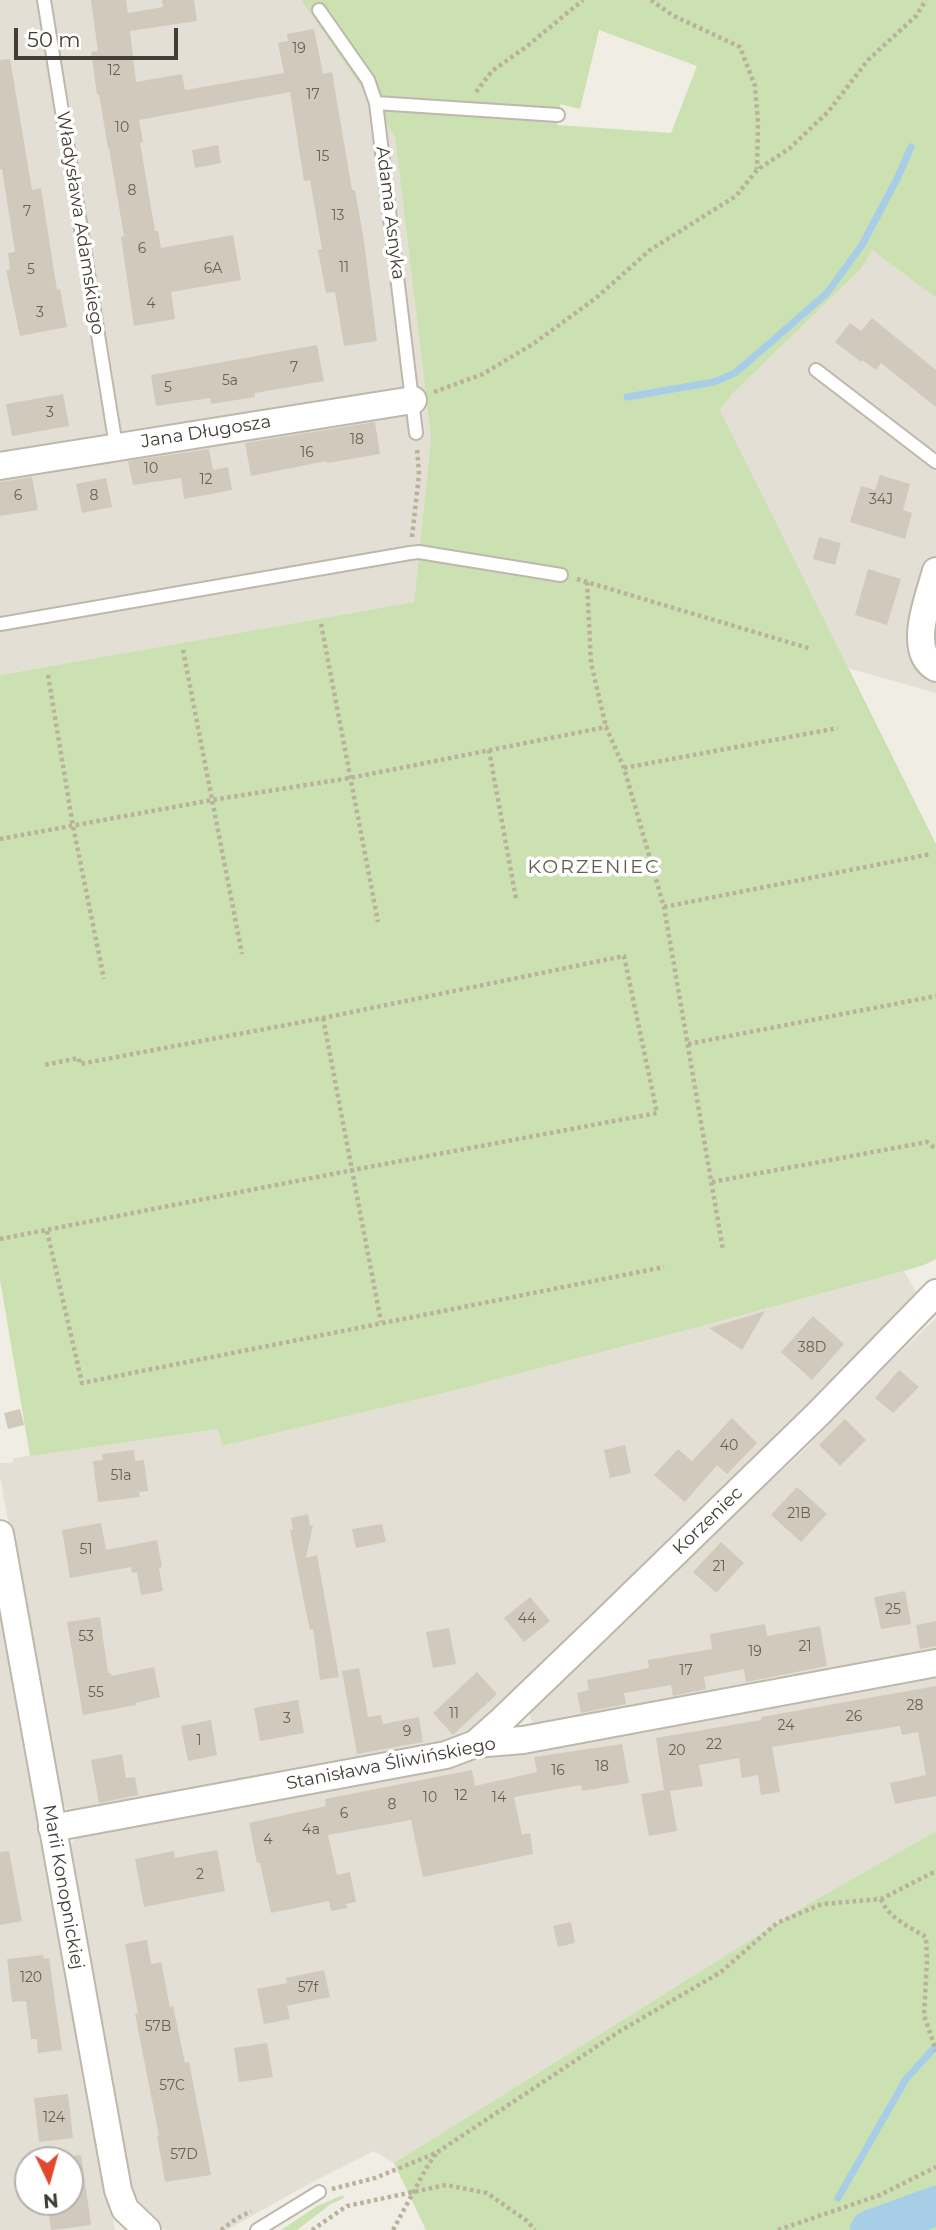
<!DOCTYPE html>
<html>
<head>
<meta charset="utf-8">
<style>
  body { margin:0 }
  #map { position:relative; width:936px; height:2230px; overflow:hidden; background:#f0ede5; font-family:Montserrat,sans-serif }
  canvas { display:block }
  .north { position:absolute; left:14px; top:2146px; width:70px; height:70px; box-sizing:border-box; background:#fff; border:2px solid #b3b1af; border-radius:50%; rotate:175deg; font-size:19px; font-weight:700; line-height:28px; text-align:center; color:#423d36 }
  .north::after { content:''; display:block; margin:auto; width:24px; height:32px; background:#e1482c; clip-path:polygon(50% 0,100% 100%,50% 72%,0 100%) }
  .scale { position:absolute; left:14px; top:28px; width:164px; height:32px; box-sizing:border-box; border:4px solid #423d36; border-top:0; padding-left:9px; font-size:21px; line-height:24px; white-space:nowrap; color:#423d36; -webkit-text-stroke:5px #fff; paint-order:stroke }
</style>
</head>
<body>
<div id="map">
<canvas width="936" height="2230"></canvas>
<div class="north">N</div>
<div class="scale">50 m</div>
</div>
<script>
const c = document.querySelector('canvas').getContext('2d');
c.lineJoin = 'round';
function paint(path, color) { c.fillStyle = color; c.fill(path, 'evenodd'); }
function trace(path, color, width, dash) { c.strokeStyle = color; c.lineWidth = width; c.lineCap = dash ? 'butt' : 'round'; c.setLineDash(dash || []); c.stroke(path); }
function write(font, color, halo, rows, align = 'center') {
  c.font = font + ' Montserrat,sans-serif'; c.lineWidth = 7; c.setLineDash([]); c.textBaseline = 'middle'; c.strokeStyle = halo; c.fillStyle = color; for (const [text, x, y, turn = 0] of rows) {
    c.save(); c.translate(x, y); c.rotate((+turn || 0) * Math.PI / 180); c.textAlign = isNaN(turn) ? turn : align; if (halo) c.strokeText(text, 0, 0); c.fillText(text, 0, 0); c.restore();
  }
}
paint(new Path2D(`
  M0,0H301L395,135L431,438L414,602L0,675Z
  M872,250L936,298V693L848,668L720,410L733,393L862,268Z
  M904,1271L918,1295L675,1540L488,1719L455,1742L74,1812L68,1810L59,1799L52,1772L0,1476V1463H11L14,1458L218,1429L222,1446L444,1393L702,1326Z
  M936,1318V1831L803,1907L394,2163L374,2151L307,2185L227,2230H165L139,2207L131,2197L68,1854L70,1845L75,1839L92,1831L555,1744L533,1722L530,1717V1709L676,1567L796,1458L887,1365Z
  M0,1592L45,1845L115,2230H0ZM28,2160H70V2202H28Z`), '#e4dfd4');
paint(new Path2D(`
  M301,0H936V298L872,250L862,268L733,393L720,410L936,844V1259L924,1265L904,1271L702,1326L444,1393L222,1446L218,1429L30,1456L0,1280V675L414,602L431,438L395,136ZM599,30L697,66L671,133L557,125L560,104L580,109Z
  M936,1831V2230H426L394,2163L803,1907Z
  M343,2195L344,2198L331,2204L297,2230H281L317,2206Z`), '#cbe1b2');
trace(new Path2D(`
  M627,397L714,382L735,373L771,342L827,293L862,245L898,177L911,147
  M838,2198L906,2079L936,2046`), '#a8cde7', 7);
trace(new Path2D(`
  M870,2230L936,2206`), '#a8cde7', 40);
paint(new Path2D(`
  M91,0H126L128,13L163,7L162,0H194L197,21L130,31L136,82L182,74L185,90L284,73L278,43L288,41L287,34L314,29L323,74L332,72L352,190H355L363,235L377,341L344,346L335,292L326,293L318,250L322,249L310,180L304,181L290,92L139,120L143,142L140,143L155,231H158L161,248L233,235L241,280L171,292L175,319L134,326L121,237L124,236L109,148H108L99,94H97L91,52L98,51Z
  M10,59L32,190L41,188L57,290L60,289L67,327L20,336L6,270H10L8,253L15,252L2,169H0V60Z
  M218,145L221,163L195,168L192,150Z
  M872,318L936,370V407L881,363L876,370L862,360L861,362L835,342L850,323L861,331Z
  M317,345L324,381L255,393V397L211,404L210,398L156,406L151,375Z
  M63,394L69,426L12,436L6,404Z
  M375,422L380,454L327,463V461L251,476L245,443Z
  M209,449L213,470L228,467L232,490L184,499L181,478L133,485L128,461Z
  M880,475L910,484L903,510L912,513L905,539L850,522L861,486L875,490Z
  M32,477L38,510L0,516V482Z
  M106,478L112,507L82,513L76,484Z
  M819,537L841,543L835,565L813,559Z
  M868,569L901,579L887,625L855,615Z
  M765,1311L742,1350L709,1328Z
  M813,1316L844,1344L812,1380L781,1352Z
  M899,1370L919,1387L893,1413L875,1398Z
  M20,1409L24,1425L8,1429L4,1413Z
  M732,1418L757,1443L727,1474L717,1465L685,1502L654,1475L678,1449L692,1461Z
  M845,1419L866,1440L840,1466L819,1445Z
  M625,1445L631,1473L610,1478L604,1450Z
  M134,1450L135,1461L144,1460L148,1491L139,1492L140,1497L98,1502L93,1461L103,1460L102,1454Z
  M797,1487L827,1514L801,1542L771,1515Z
  M308,1514L310,1526L313,1525L306,1558L317,1555L339,1677L320,1680L313,1629L310,1630L304,1602L290,1530L293,1529L291,1518Z
  M101,1523L106,1550L157,1540L162,1567L159,1568L163,1591L141,1595L137,1572L132,1573L131,1567L70,1578L62,1530Z
  M382,1524L386,1542L356,1548L352,1529Z
  M721,1542L744,1563L716,1593L693,1572Z
  M905,1591L911,1624L881,1629L874,1597Z
  M530,1597L550,1621L524,1642L504,1618Z
  M100,1617L108,1673H111V1676L154,1667L160,1697L135,1703L136,1705L83,1715L67,1622Z
  M936,1621V1646L920,1649L916,1625Z
  M765,1624L767,1636L820,1626L827,1666L746,1682L744,1669L704,1677L706,1689L673,1696L671,1685L624,1693L626,1704L581,1713L577,1693L589,1690L587,1680L649,1668L648,1660L712,1649L710,1634Z
  M449,1628L456,1664L433,1668L426,1632Z
  M359,1668L368,1717L381,1715L383,1724L419,1717L423,1742L357,1754L342,1671Z
  M477,1672L497,1694L453,1735L433,1713Z
  M936,1686V1796L895,1804L890,1783L926,1775L918,1732L902,1735L900,1726L772,1747L780,1792L761,1795L758,1775L742,1778L739,1758L699,1765L703,1786L670,1791L677,1831L649,1836L641,1794L664,1790L656,1738L761,1720V1717Z
  M298,1700L304,1733L260,1741L254,1708Z
  M211,1720L217,1755L188,1761L181,1726Z
  M622,1744L629,1783L582,1791L581,1785L514,1797L522,1835L530,1833L533,1854L423,1877L411,1820L328,1835L337,1875L350,1872L356,1902L346,1904L347,1908L331,1911L329,1901L271,1913L260,1863H257L249,1823L326,1806L325,1799L472,1770L475,1786L537,1772L534,1757Z
  M122,1754L126,1778L135,1777L138,1795L99,1803L91,1760Z
  M217,1850L225,1891L144,1907L135,1859L174,1851L175,1858Z
  M9,1851L22,1921L0,1925V1852Z
  M571,1922L575,1943L558,1947L553,1926Z
  M147,1940L151,1964L161,1962L170,2007L173,2006L185,2063L189,2062L211,2175L165,2182L157,2136H159L135,2014H138L125,1944Z
  M43,1955L44,1959L49,1958L62,2050L38,2053L37,2039H31L26,2001L12,2002L7,1959Z
  M324,1970L330,1997L287,2006L290,2019L264,2024L257,1989L287,1983L286,1978Z
  M267,2043L273,2077L239,2082L234,2048Z
  M68,2094L73,2138L39,2142L34,2098Z
  M81,2155L91,2225L51,2230L47,2202H70V2156Z`), '#d1c9bc');
const service = new Path2D(`
  M44,0L116,446
  M319,10L368,80L376,103L416,433
  M376,103L558,115
  M816,370L936,462
  M0,624L410,553L419,552L561,575
  M257,2230L319,2192`);
const minor = new Path2D(`
  M0,466L413,400
  M936,571C929,597 906,651 936,668
  M0,1534L118,2190L125,2209L147,2230
  M475,1744L500,1722L602,1624L818,1414L936,1293
  M52,1828L446,1755L475,1744L523,1740L936,1663`);
trace(service, '#beb8ac', 16);
trace(minor, '#beb8ac', 30);
trace(new Path2D(`
  M651,0L672,15L740,47L755,86L758,122L757,169
  M476,92L492,71L526,47L583,0
  M434,392L483,374L533,344L596,298L650,250L736,196L757,170L790,148L828,112L868,60L916,16L926,0
  M412,537L419,475L417,448
  M577,579L811,649
  M587,582L591,663L606,727
  M321,624L378,922
  M183,650L242,954
  M48,675L73,826L104,979
  M489,750L516,899
  M624,768L838,728
  M0,839L212,800L350,778L606,727L624,768L664,907L723,1250
  M664,907L931,854
  M323,1018L381,1322
  M688,1044L936,996
  M712,1182L927,1142L936,1149
  M47,1231L82,1383L664,1267
  M0,1239L353,1170L657,1113L624,956L323,1018L80,1064L79,1058L44,1065
  M881,1899C888,1918 910,1927 926,1937L927,1960L924,2015L936,2051
  M332,2189L375,2178L436,2153L620,2031L721,1972L777,1923L822,1904L881,1899L936,1871
  M221,2230L236,2219L251,2211
  M312,2230L347,2206L446,2185L487,2193L527,2221L535,2230
  M393,2230L428,2165L436,2154
  M778,2230L880,2195L936,2167`), '#bbb09c', 4.5, [3.5, 3.5]);
trace(service, '#fff', 12);
trace(minor, '#fff', 26);
write('14px', '#666058', null, [
  ["19",299,49],
  ["12",114,71],
  ["17",313,95],
  ["10",122,128],
  ["15",323,157],
  ["8",132,191],
  ["7",27,212],
  ["13",338,216],
  ["6",142,249],
  ["11",344,268],
  ["6A",213,269],
  ["5",31,270],
  ["4",151,304],
  ["3",40,313],
  ["7",294,368],
  ["5a",230,381],
  ["5",168,388],
  ["3",50,413],
  ["18",357,440],
  ["16",307,453],
  ["10",151,469],
  ["12",206,480],
  ["6",18,496],
  ["8",94,496],
  ["34J",881,500],
  ["38D",812,1348],
  ["40",729,1446],
  ["51a",121,1476],
  ["21B",799,1514],
  ["51",86,1550],
  ["21",719,1567],
  ["25",893,1610],
  ["44",527,1619],
  ["53",86,1637],
  ["21",805,1647],
  ["19",755,1652],
  ["17",686,1671],
  ["55",96,1693],
  ["28",915,1706],
  ["11",454,1714],
  ["26",854,1717],
  ["3",287,1719],
  ["24",786,1726],
  ["9",407,1732],
  ["1",199,1741],
  ["22",714,1745],
  ["20",677,1751],
  ["18",602,1767],
  ["16",558,1771],
  ["12",461,1796],
  ["10",430,1798],
  ["14",499,1798],
  ["8",392,1805],
  ["6",344,1814],
  ["4a",311,1830],
  ["4",268,1840],
  ["2",200,1875],
  ["120",31,1978],
  ["57f",308,1988],
  ["57B",158,2027],
  ["57C",172,2086],
  ["124",54,2118],
  ["57D",184,2155]
]);
write('18px', '#423d36', '#fff', [
  ["Adama Asnyka",390,213,83],
  ["Władysława Adamskiego",80,223,81],
  ["Jana Długosza",206,432,-9],
  ["Korzeniec",708,1521,-44],
  ["Stanisława Śliwińskiego",391,1764,-11],
  ["Marii Konopnickiej",63,1887,80]
]);
c.letterSpacing = '2px';
write('19px', '#645b4e', '#fff', [
  ["KORZENIEC",594,867]
]);
c.letterSpacing = '0px';
</script>
</body>
</html>
